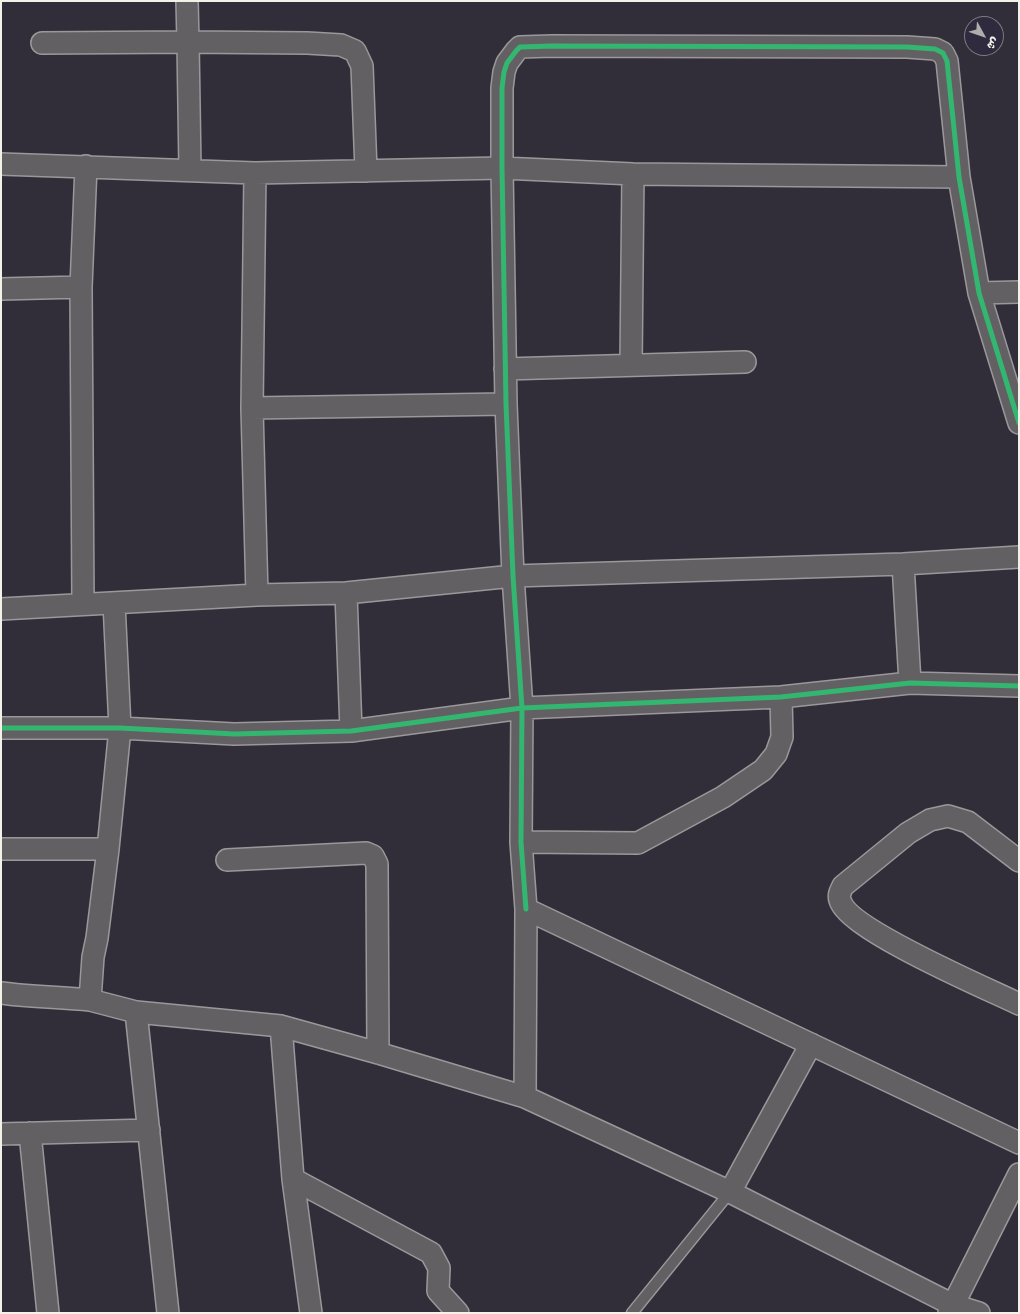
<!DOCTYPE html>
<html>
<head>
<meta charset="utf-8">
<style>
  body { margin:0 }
  #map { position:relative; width:1020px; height:1314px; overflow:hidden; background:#312e39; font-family:Sriracha,"Playpen Sans Arabic",sans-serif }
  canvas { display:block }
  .frame { position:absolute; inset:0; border:2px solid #f4f1e8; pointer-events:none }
  .north { position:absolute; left:964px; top:16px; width:40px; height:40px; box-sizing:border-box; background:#2f2a3d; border:1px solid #7e7a81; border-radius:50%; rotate:130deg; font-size:11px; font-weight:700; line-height:16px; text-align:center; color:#f4f1e8 }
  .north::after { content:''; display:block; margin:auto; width:14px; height:18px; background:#b0adab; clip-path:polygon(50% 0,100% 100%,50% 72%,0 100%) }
</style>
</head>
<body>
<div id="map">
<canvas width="1020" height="1314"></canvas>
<div class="frame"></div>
<div class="north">ش</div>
</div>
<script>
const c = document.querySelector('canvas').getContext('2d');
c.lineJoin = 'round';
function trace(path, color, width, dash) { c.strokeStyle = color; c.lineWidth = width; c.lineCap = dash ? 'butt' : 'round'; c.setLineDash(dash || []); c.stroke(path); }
const lane = new Path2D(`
  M632,1313L730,1192`);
const street = new Path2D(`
  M187,1L188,42L307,43L341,45L355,51L362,66L366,171
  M42,43L188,42L190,170
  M1,164L255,173L502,168L633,174L959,177
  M255,173L252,408L257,595
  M1,289L81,287
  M979,293L1019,292
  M631,364L633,174
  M505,369L745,362
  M252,408L506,404
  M903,564L910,683
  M346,593L351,731
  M83,604L81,287L86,166
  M1,609L257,595L346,593L513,576L903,564L1019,557
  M1,728H120L234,734L351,731L522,708L781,697L910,683L1019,686
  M521,842L638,843L723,797L763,770L776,754L782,737L781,697
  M1,849H108
  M227,860L366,853L373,856L377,864L378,1053
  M1019,861L968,822L948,816L930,820L908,833L843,886C841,890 838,895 840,900C847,929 988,989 1019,1004
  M526,909L521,842L522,708L513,576L506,404L502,168V88L504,72L507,63L516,51L520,47L552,46L907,47L935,49L943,53L947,61L959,177L979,293L1019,423
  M1,993C31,997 60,997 90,1000L93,957L97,938L108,849L120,728L114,603
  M90,1000L136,1012L281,1026L378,1053L525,1097L730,1192L953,1305L979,1313
  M136,1012L168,1313
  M281,1026L293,1179L311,1313
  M525,1097L526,909L1019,1143
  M30,1133L48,1313
  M1,1134L149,1130
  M293,1179L431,1253L439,1268L438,1291L458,1313
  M730,1192L811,1044
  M949,1313L1019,1174`);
trace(lane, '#9a989b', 13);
trace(street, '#9a989b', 24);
trace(lane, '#626063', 10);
trace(street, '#626063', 21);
trace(new Path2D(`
  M1,728H120L234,734L351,731L522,708L781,697L910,683L1019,686
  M526,909L521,842L522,708L513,576L506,404L502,168V88L504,72L507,63L516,51L520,47L552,46L907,47L935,49L943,53L947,61L959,177L979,293L1019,423`), '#33b770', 5);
</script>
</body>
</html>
